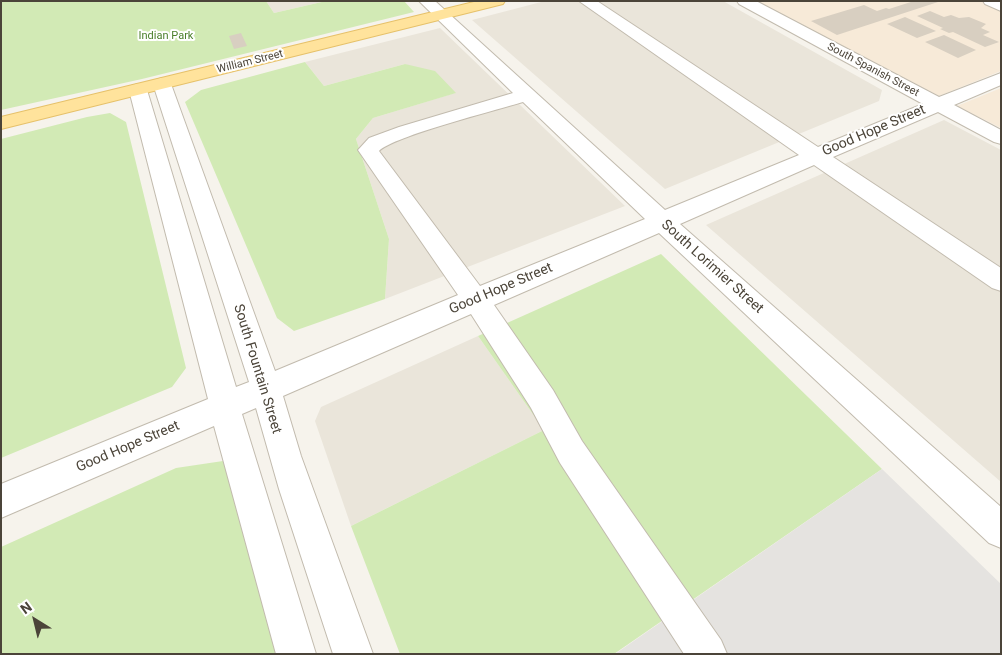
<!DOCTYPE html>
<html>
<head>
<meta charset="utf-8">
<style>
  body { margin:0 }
  #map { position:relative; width:1002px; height:655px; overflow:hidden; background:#f6f3ec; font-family:Roboto,sans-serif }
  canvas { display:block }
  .frame { position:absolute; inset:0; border:2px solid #4b4439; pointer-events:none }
  .north { position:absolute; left:10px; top:595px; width:50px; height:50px; -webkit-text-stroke:4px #fff; paint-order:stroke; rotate:324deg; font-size:14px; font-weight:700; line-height:20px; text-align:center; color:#4b4439 }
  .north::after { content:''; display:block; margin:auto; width:18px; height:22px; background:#4b4439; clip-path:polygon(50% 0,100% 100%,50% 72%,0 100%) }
</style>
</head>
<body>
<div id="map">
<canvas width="1002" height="655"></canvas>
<div class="frame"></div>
<div class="north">N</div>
</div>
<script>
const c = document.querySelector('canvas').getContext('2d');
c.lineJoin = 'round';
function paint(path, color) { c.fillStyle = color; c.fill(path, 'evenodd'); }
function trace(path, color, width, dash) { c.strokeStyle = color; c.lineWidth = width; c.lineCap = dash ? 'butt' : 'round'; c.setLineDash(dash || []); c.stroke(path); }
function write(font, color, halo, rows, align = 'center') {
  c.font = font + ' Roboto,sans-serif'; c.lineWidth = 4; c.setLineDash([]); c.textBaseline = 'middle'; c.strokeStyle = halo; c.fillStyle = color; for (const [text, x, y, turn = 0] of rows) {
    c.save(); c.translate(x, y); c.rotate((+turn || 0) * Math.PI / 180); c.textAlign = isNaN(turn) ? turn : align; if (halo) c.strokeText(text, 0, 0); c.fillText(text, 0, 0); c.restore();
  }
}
paint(new Path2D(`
  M266,1H326L274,13Z
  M545,1H723L882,90L879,101L665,189L472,20Z
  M440,28L625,206L385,299L389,239L356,139L373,118L455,93L405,64L324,86L305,62Z
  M944,120L1001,150V482L706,225Z
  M478,336L544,430L351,526L315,421L321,407Z`), '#eae5da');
paint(new Path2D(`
  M757,1H980L1001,10V71L939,96Z
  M1001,88V128L957,106Z`), '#f7ead8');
paint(new Path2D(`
  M1,1H266L274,13L326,1H404L414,12L142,79L1,110Z
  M305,62L324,86L405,64L435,71L456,93L373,118L356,139L389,239L385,299L294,331L277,318L185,102L201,90Z
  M110,113L126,122L186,368L172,387L1,458V139L87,117Z
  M661,254L882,469L614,654H400L351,526L544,430L478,336Z
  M223,461L279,654H1V547L176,468Z`), '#d2eab5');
paint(new Path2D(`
  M882,469L1001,584V654H615Z`), '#e5e3e0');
paint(new Path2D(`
  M914,1L938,2L837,35L811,21L864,5L877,11L886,8L889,9Z
  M930,11L944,17L951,15L959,18L969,17L986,24L981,28L990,32L983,35L999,42L985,47L953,32L949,33L940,29L943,28L917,16Z
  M905,17L936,31L917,38L887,24Z
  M241,33L247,46L234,49L229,36Z
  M944,35L976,50L958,58L925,42Z`), '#d8cfc1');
const minor = new Path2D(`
  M419,1H435L665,210L799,155L579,1H597L818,147L923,104L739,4L737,1H756L939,97L1001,73V85L954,105L1001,130V144L994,142L938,112L833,157L1001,268V291L992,288L814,165L680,224L1001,507V548L989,543L659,233L494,305L553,390L582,441L721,640L727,654H684L560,463L531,408L471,314L283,396L301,456L373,654H333L279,489L256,408L242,414L316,654H276L214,426L1,518V484L208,399L129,90L131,86L138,84L145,86L147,90L236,387L249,382L153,84L156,80L162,78L168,80L171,84L275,371L458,295L358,150L369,138L399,127L513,93ZM523,102L645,219L480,286L379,151C394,136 497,110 523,102Z
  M983,1H1001V11L985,4Z`);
const major = new Path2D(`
  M478,1H505L503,4L1,129V117Z`);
trace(minor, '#c2bbae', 2);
trace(major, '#e6c16a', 2);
paint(minor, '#fff');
paint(major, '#ffe39c');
write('11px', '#4a7f2a', '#fff', [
  ["Indian Park",166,36]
]);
write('11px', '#4b4439', '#fff', [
  ["William Street",250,62,-14],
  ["South Spanish Street",873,70,28]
]);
write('14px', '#4b4439', '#fff', [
  ["Good Hope Street",874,131,-23],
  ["South Lorimier Street",712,267,42],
  ["Good Hope Street",501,289,-23],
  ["South Fountain Street",257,369,73],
  ["Good Hope Street",128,447,-23]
]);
</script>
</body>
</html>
